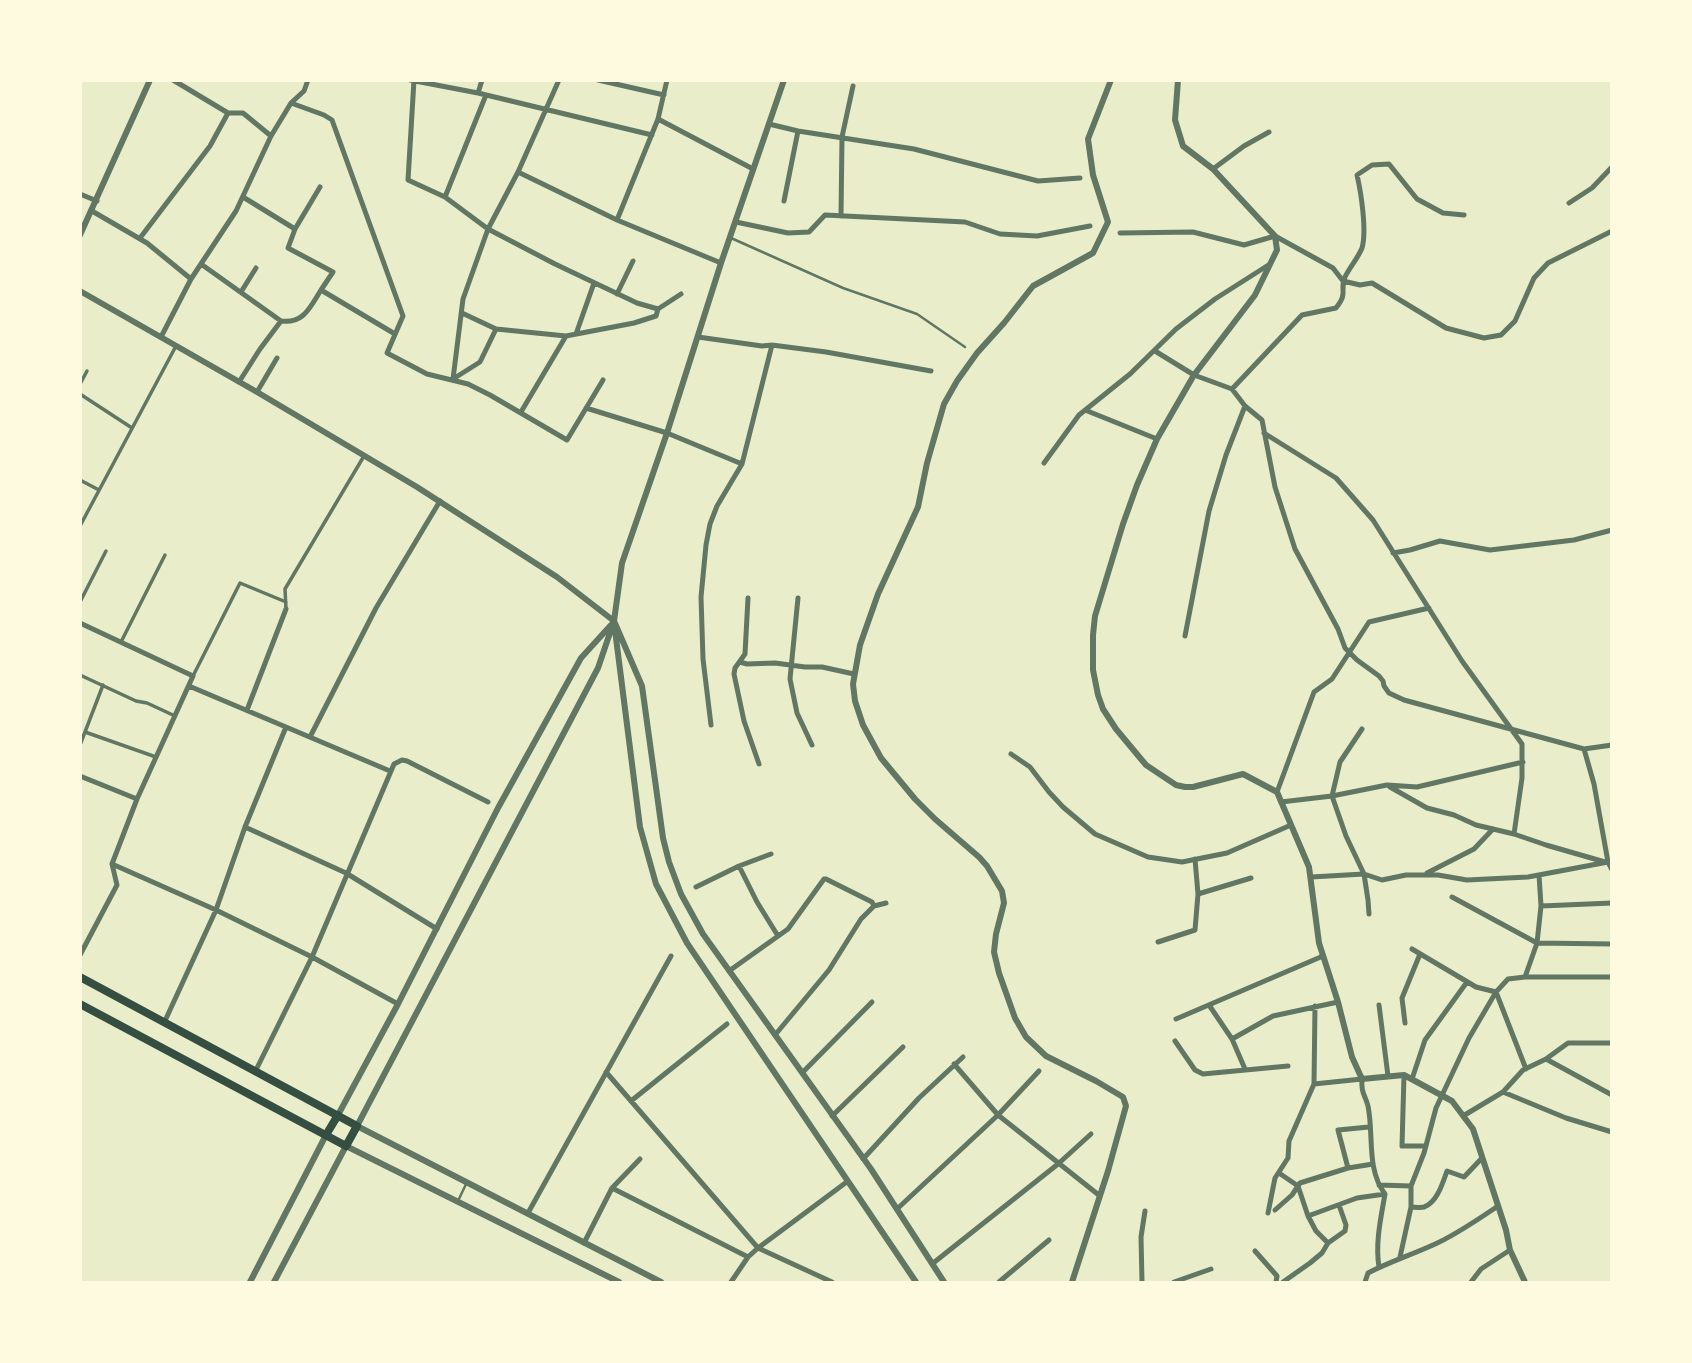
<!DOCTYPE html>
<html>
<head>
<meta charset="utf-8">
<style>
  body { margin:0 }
  #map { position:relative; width:1692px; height:1363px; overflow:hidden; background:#e9edc9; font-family:"Noto Sans",sans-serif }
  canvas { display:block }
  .frame { position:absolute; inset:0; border:82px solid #fefae0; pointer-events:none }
</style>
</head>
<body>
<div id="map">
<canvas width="1692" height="1363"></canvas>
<div class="frame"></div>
</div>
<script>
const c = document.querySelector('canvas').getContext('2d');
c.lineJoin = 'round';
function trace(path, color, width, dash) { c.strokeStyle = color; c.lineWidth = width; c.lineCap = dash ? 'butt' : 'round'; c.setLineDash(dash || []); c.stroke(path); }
trace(new Path2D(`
  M731,238L843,288L917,314L965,347
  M458,1201L467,1182`), '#617663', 2.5);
trace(new Path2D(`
  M80,384L87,371
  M80,394L132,428
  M80,480L99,490
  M80,526L176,346
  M80,602L106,551
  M286,609L285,589L364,456
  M121,642L165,555
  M80,675L136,701L147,703L175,716
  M193,676L240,583L286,602
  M85,732L156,757
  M80,745L103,685`), '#617663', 3.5);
trace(new Path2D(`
  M173,80L228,113H243L271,136
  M410,80L478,93L652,135
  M414,80L408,180L445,197L488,229L555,264L637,303L658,309
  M598,80L664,95
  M478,93L482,80
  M291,103L324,115L332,120L403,316L387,353L427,374L468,384L490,395L567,440L603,380
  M658,119L753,169
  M769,124L798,131L914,149L1038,181L1080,178
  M1213,169L1244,146L1269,132
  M518,172L617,220L721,263
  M80,194L97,201
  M243,197L295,229L288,248L333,272L321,290L395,334
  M445,197L486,95
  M784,201L798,131
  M1569,203L1592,188L1612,167
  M92,211L147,243L191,279
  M841,216L842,137L853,86
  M617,220L658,119L667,80
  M736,222L788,233L809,232L825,215L965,222L1000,234L1037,236L1090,226
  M295,229L320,187
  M1120,233L1193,232L1244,245L1275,236L1333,268L1343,281L1360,285L1372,283L1446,328L1484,338L1501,335L1515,321L1534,278L1548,263L1612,231
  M140,238L210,146L228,113
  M201,264L281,321
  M241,292L256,268
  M617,294L633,261
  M462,313L496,329L566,336L634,323L656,316L658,309L681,294
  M576,334L594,283
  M161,337L191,279L236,211L271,136L291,103L304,91L308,80
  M698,337L762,346L772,345L826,352L931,371
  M1155,351L1194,375L1232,389L1245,406L1262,420L1275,487L1295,549L1338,629L1345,648L1357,660L1379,676L1383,681L1384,686L1389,693L1404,700L1584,749L1612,745
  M453,379L463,299L488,229L518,172L559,80
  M453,379L480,362L496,329
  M239,382L260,349L281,321C304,324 310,307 321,290
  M1232,389L1302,315L1336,308C1349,292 1339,291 1345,277C1350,267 1358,258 1362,248C1367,231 1361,192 1357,175L1372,165L1389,164L1417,199L1443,213L1464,215
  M257,392L277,358
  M586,408L667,433L742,464
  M1085,410L1157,439
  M521,412L566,336
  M1264,433L1336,478L1373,520L1462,661L1522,744V778L1514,834
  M1044,463L1079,415L1130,374L1176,329L1215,299L1270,264
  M1393,553L1410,550L1440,541L1490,550L1574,540L1612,530
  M748,598L745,654L735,668L734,674L744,721L759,764
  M798,598L790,679L797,713L812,745
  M80,623L193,676L137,799L112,864L117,885L80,955
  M1185,636L1209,511L1226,455L1245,406
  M740,662L747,664L775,663L805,667H822L854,674
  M189,686L390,771
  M247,710L286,609
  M711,725L703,659L701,597L706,545L710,524L717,506L742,464L772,345
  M1362,729L1340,762L1332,796L1346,836L1364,874L1368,900L1369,914
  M310,737L376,608L440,501
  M1584,749L1594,784L1608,862L1612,870
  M1011,754L1030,767L1049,792L1063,807L1095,834L1148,857L1182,862L1227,853L1291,825
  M80,776L137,799
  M1390,787L1427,808L1454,815L1476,825L1514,834L1546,845L1605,862
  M1277,792L1314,692L1332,679L1369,622L1429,608
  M1281,802L1332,796L1387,785L1417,787L1523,762
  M245,827L346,873L437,929
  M112,864L216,910L312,957L398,1004
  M739,866L757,902L778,936
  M1427,873L1474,849L1493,829
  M1539,875L1541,906
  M1311,877L1364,874L1382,880L1406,875H1438L1467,880L1528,877L1608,862
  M696,887L739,866L771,854
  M1198,894L1251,878
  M1452,897L1537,943L1612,944
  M1158,942L1195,930L1198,894L1195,859
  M1412,949L1476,987L1496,992L1508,979L1525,977H1612
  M729,971L788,929L824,879H826L872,902L874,906
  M1525,977L1537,943L1541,906L1612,903
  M1496,992L1526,1069
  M1209,1005L1232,1039L1245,1069
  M1379,1005L1388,1076
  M1176,1019L1323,956
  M164,1023L216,910L245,827L286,727
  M1405,1023L1402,998L1420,954
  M775,1035L829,970L861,919L874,906L886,903
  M1232,1039L1273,1016L1338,1002
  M1175,1041L1195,1070L1203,1074L1288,1066
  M1546,1059L1612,1095
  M954,1064L998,1115L1100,1196
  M255,1072L312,957L394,764L402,760L407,761L488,802
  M606,1072L758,1248L832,1282
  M802,1073L872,1002
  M1404,1075L1402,1146H1426
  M1412,1079L1425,1040L1467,982
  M1314,1084L1362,1079C1361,1094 1365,1094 1368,1106C1374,1135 1366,1169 1385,1194C1381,1217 1375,1243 1379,1267
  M1503,1092L1566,1118L1612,1132
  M631,1101L727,1024
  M832,1116L903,1047
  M1463,1116L1503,1092L1523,1070L1546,1059L1568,1043H1612
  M863,1159L919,1098L963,1057
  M1348,1168L1338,1130L1369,1127
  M1279,1173L1298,1186L1308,1216L1316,1231L1328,1243
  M1379,1185L1411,1186
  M612,1188L748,1257
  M1411,1207V1186L1424,1153L1436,1108L1469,1038L1496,992
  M897,1209L998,1115L1039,1071
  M1275,1210L1292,1195L1300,1183L1348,1168L1373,1164
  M528,1213L671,956
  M1268,1213L1275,1178L1288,1158L1289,1141L1314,1084L1315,1006
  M1308,1216L1357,1198L1385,1194
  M584,1243L612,1188L640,1159
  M1255,1251L1277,1276L1276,1282
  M1400,1257L1411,1207C1415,1207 1420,1208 1424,1207C1437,1203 1443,1182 1447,1171L1464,1177L1482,1158
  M932,1264L1058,1164L1091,1134
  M731,1282L748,1257L758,1248L848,1181
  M999,1282L1049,1240
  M1142,1282L1141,1237L1145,1211
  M1174,1282L1211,1269
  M1283,1282L1310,1263L1322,1253L1328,1243L1345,1231L1346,1225L1339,1205
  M1365,1282L1368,1273C1389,1262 1411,1255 1433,1245C1456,1235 1477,1220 1498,1206
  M1471,1282L1481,1269L1510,1250`), '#617663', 5);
trace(new Path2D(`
  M1178,80L1175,120L1183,146L1213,169L1275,236L1277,250L1255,295L1194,375L1157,439L1137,485L1123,524L1095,616L1093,635V670L1098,695L1103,709L1116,729L1146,765L1176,785L1185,787H1193L1243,774L1277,792L1309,867L1319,943L1338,1002L1352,1057L1362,1079L1404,1075L1452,1101L1473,1129L1506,1230L1510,1250L1525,1282
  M80,235L150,80
  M80,291L257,392L417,487L557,577L614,621L642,686L663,838L669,862L681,894L703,934L871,1169L944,1282
  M615,630L640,827L656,884L687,943L916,1282
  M338,1115L398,1004L498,808L581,658L611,625
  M250,1282L326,1135
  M274,1282L346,1146L619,1282
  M661,1282L357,1126L598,668L614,621L622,563L667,433L721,263L784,80
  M1072,1282L1108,1171L1126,1106L1123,1097L1096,1081L1046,1056L1026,1037L1015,1018L999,973L994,952L996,934L1004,903L1002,891L987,866L979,857L935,819L915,799L881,758L863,725L855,701L853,684L860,645L878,594L918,507L927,463L944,404L957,381L977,353L1004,323L1033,286L1093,253L1108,222L1093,175L1088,139L1111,80`), '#617663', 6);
trace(new Path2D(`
  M80,977L357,1126L346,1146L80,1004
  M326,1135L338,1115`), '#344e41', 8);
</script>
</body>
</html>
